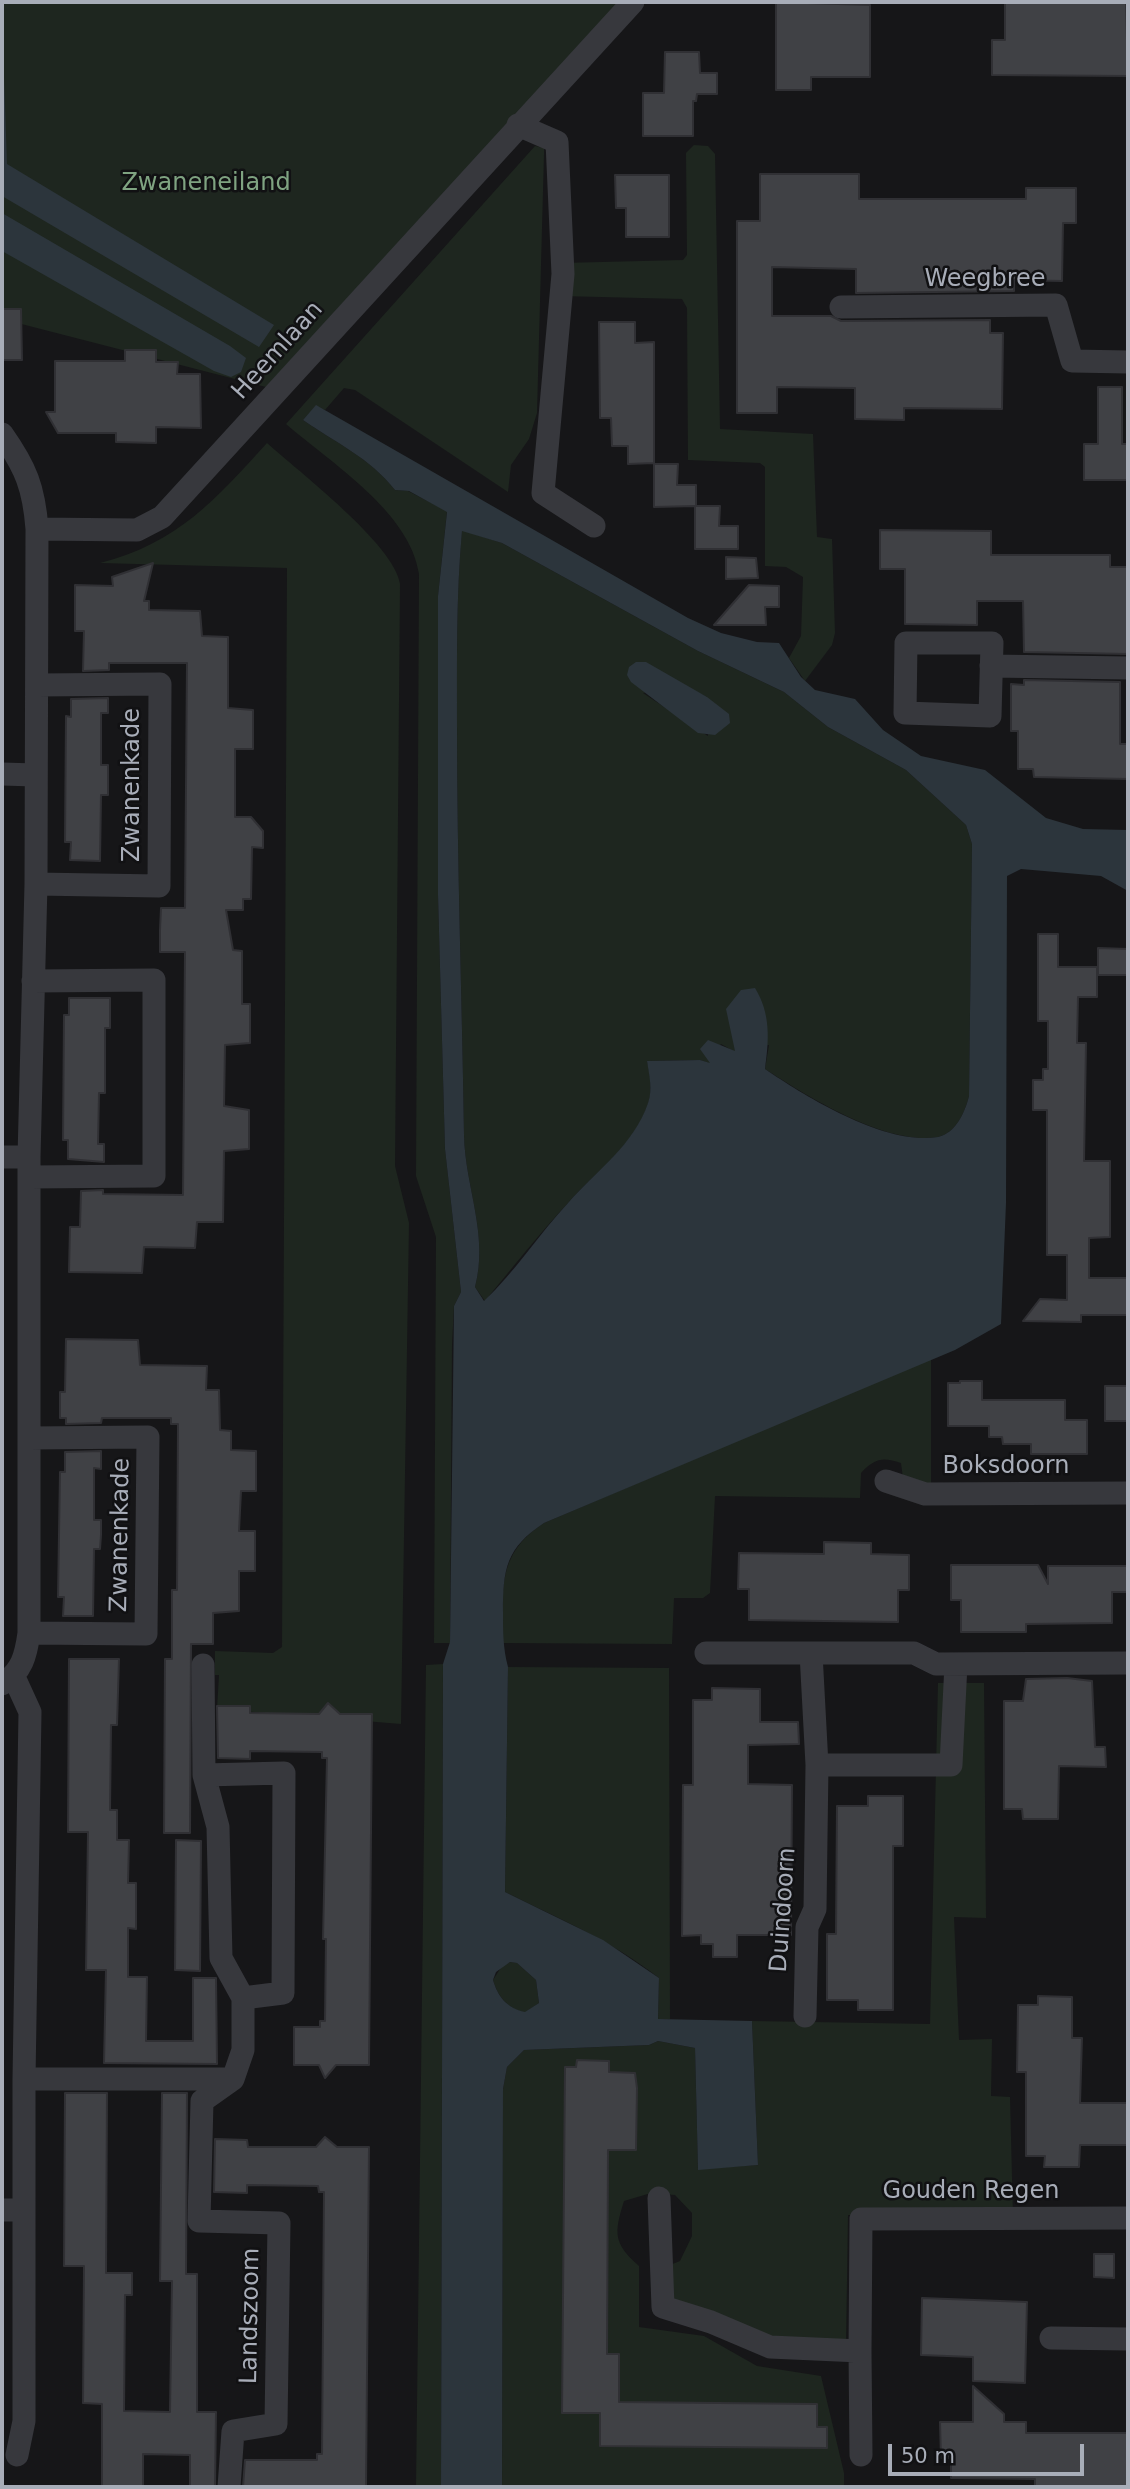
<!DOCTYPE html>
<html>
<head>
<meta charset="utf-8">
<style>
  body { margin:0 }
  #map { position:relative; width:1130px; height:2489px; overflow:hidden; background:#161618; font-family:"DejaVu Sans",sans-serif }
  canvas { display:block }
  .frame { position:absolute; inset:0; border:4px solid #a8adb8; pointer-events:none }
  .scale { position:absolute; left:888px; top:2444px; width:196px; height:32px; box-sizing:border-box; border:4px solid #a8adb8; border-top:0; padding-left:9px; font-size:21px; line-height:24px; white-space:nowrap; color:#a8adb8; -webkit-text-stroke:5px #111113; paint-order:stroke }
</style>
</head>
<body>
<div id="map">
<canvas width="1130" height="2489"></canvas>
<div class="frame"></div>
<div class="scale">50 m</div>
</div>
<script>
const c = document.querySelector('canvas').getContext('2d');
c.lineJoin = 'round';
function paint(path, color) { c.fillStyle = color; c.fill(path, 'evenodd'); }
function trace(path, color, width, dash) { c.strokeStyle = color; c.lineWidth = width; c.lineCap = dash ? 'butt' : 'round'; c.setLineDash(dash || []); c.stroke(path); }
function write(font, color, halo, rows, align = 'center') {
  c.font = font + ' "DejaVu Sans",sans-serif'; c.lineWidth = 5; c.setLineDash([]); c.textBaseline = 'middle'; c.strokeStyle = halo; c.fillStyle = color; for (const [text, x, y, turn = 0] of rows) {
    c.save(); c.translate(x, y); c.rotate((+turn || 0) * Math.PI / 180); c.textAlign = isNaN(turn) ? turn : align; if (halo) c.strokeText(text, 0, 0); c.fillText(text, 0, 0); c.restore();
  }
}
paint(new Path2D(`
  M2,2H619L266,387L2,319Z
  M694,145L708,146L715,154L720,429L813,434L817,537L832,539L835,633L832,645L805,681L789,658L801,636L803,577L786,567L765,566V467L760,463L688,460L687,308L682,299L560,296L561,263L683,260L687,255L686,153Z
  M535,146L544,148V154L537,413L529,439L511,465L508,492L355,390L344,388L325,410L316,406L303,420C336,443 370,458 395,490L408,491L447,511L438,596V895L445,1149L461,1292L454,1306L452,1345L450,1643H434L436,1237L416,1176L419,574C410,512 331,463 286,424Z
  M267,443C298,471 395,545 400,584L395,1166L409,1223L401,1724L217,1709L219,1675H215V1651L273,1653L282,1647L287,568L100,563C178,543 215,500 267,443Z
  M462,530L502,543L698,651L784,692L828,727L906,770L966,825L972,844L969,1096C965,1112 956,1133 938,1137C886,1146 807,1096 765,1069L769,1045L735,1052L721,1044L711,1064L700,1060L647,1061C650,1076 653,1089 648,1104C634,1146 596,1171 568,1203C539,1234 512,1268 485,1301L475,1287C489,1235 465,1187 464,1135C462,999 457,863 457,726C457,661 456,596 462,530ZM683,686L707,697L708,736L643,693Z
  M931,1358V1484L904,1486L901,1463C883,1457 875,1458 861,1473L860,1498L715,1496L710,1593L703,1598H674L672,1644L502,1643C504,1591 495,1555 544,1523Z
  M443,1664L441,2487H416L426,1665Z
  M508,1667L669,1668L670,2019H658L659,1978C612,1941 558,1918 505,1892Z
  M938,1683H984L986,1918L954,1917L959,2040L992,2039L991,2096L1010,2097L1013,2217L848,2215L846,2345L767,2344L664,2311L655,2271L680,2261L692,2236V2213L675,2195L651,2193L624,2201C614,2233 613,2243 639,2266V2327L704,2336L757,2366L821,2376L844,2473V2487H502L503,2089L507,2067L524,2050L649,2045L658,2041L695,2048L698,2169L758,2165L752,2021L930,2024Z
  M510,1962L517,1963L536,1980L539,2003L525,2013C507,2008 498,1997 493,1980L502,1966Z`), '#1e261f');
paint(new Path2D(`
  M2,17L7,164L274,325L259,347L2,196Z
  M2,213L230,346L246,358L241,372L231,377L214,371L2,251Z
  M316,405L688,618L721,633L757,642L779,643L801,677L815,690L855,699L883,730L921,756L985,770L1046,818L1083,829L1128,830V891L1101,876L1021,869L1007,876L1006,1203L1001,1324L955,1350L544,1523C506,1548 503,1569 503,1612C503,1632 503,1648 508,1667L505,1892L603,1940L659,1978L658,2019L752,2021L758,2165L698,2170L695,2048L658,2041L649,2045L524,2050L507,2067L503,2089L502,2487H441L443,1664L450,1642L454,1306L461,1292L445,1149L438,895V596L447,512L409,491L395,490C370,458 336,443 303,420ZM462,531L502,543L698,651L784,692L828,727L906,770L966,825L972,844L969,1096C965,1112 956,1133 938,1137C886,1146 806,1097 765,1069C769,1040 771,1014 755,988L741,990L726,1009L735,1051L708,1040L700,1049L710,1063L700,1060L647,1061C649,1075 653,1089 648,1103C634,1145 596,1171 568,1203C539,1234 515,1272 484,1301L475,1287C489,1235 465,1187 464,1135C462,999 457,863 457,727C457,661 456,597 462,531ZM510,1962L517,1963L536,1980L539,2003L525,2012C507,2008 498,1997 493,1980L496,1972Z
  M636,662H646L707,697L729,714L730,723L715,735L698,733L631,682L627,675L629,667Z`), '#2c353c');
const building = new Path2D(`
  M776,2L870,5V77H811V90H776Z
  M1005,2H1126L1128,76L992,75V40H1005Z
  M665,52H699L700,73H717V94H697L696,101H693V136H643V93H664Z
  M760,174H859V199H1026V188H1076V223H1063L1062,281L1014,280V291L856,293V269L772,267V316H831L841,321L990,320V333H1003L1002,409L904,408V420L855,419V388L777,387V413H737V221H760Z
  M615,175H669V237H626V208H616Z
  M2,309H21L22,360H2Z
  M599,322H635V343L654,342V463L628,464V446H612L611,418H600Z
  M125,350H156V362H178L177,374H200L201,428L156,427V443L116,442V433H58L46,412H55V361H125Z
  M1098,387H1122V444H1128V480H1084V444H1098Z
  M654,464H678L677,485H696V506H720L719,526H738V549H695V506L654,507Z
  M880,530L991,531V555H1110V567H1128V654L1024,652L1023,601H977V625L905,624V569H880Z
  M726,557L756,558L758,578L726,579Z
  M153,563L144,601H149V610L200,611L202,636L228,637V708L253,710V749H235V817H251L263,831V848L252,847L251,899H243V910H226L233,950L242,951V1004H250V1043L225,1045L224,1106L249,1110V1149L224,1151L223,1222H197L195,1248L144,1247L142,1273L69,1272L70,1227H80L81,1191L103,1190V1194L183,1195L185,952H160V930L161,908H185L187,663H109V670L83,671L84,631H75V585L113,586L112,577Z
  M749,585L779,586V607H765L766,625H714Z
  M1024,680L1120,682V744H1128V779L1034,777L1033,769H1018V731H1011V684L1024,685Z
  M108,698V713H101V765H108V795H101L100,861L70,860L71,842H65L66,716L71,717V699Z
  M1038,934H1058V967H1097V997H1078L1077,1043H1086L1084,1161H1110V1237L1089,1238V1278H1128V1315H1081V1322L1023,1321L1040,1299L1067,1300V1255H1047V1110H1033V1080H1043V1069H1048V1021H1038Z
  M1098,948L1128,949V975H1098Z
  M69,998H110V1028H105V1093H99L98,1144H104V1162L68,1159V1140H63L64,1015H69Z
  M66,1339L138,1340L140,1365L207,1366L206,1390H219L220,1430L231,1431V1450L256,1451V1491H241L239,1531H255V1571H239V1611L213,1613V1644H191L190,1833H164L165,1659H172V1590H177L178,1424H171V1418H102L101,1423L66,1424V1418H60V1392H65Z
  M960,1381H982V1400H1065V1420H1087V1454H1031V1444H1003L1002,1437H989V1426H948V1383H960Z
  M1105,1386H1128V1421H1105Z
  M101,1451V1469L94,1468V1520H101V1535L100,1549H94L93,1616H63L64,1597H58L60,1472H65V1452Z
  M824,1542L871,1543V1554L909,1555V1590H898V1622L749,1620V1589H738L739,1553L824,1554Z
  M951,1565H1038L1048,1584V1566H1128V1592H1112V1623L1026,1624V1632H961V1600H951Z
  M69,1659H119L117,1725H111L110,1810H117V1840H129L128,1883H136V1929L128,1928V1977H147L146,2041H193V1978H216L217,2064L104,2063L106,1970H86L88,1832H68Z
  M1067,1678L1092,1681L1095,1747H1105L1106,1767L1059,1766L1058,1819H1023L1022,1809H1004V1701H1023L1026,1679Z
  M712,1688L760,1689V1722H798L799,1744L748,1745V1784L792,1785L791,1935H737V1957H713V1944H701V1935L682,1936L683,1785H693V1700H712Z
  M328,1703L340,1714H372L369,2065H336L325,2078L319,2065H294V2027H320V2021H325L326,1939H323L327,1758H322V1752L250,1751V1759L218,1758L217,1706H250V1713L319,1714Z
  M868,1796H903V1846H893V2010H858V2000H827V1934H836L837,1806H868Z
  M176,1840L201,1841L200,1971L175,1970Z
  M1038,1996L1072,1997V2038H1082L1080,2103H1128V2145H1080L1079,2167H1044L1045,2156H1026V2072H1017L1018,2005H1038Z
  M577,2060L609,2061V2072L635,2073L637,2088L636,2150H608L607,2354H619V2402L817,2404V2427H827V2448L600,2446V2413H562L565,2067H576Z
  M65,2093H107L106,2273H132V2295H125L124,2411L170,2412L172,2281H160L162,2093H187L186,2274H197V2412H216L215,2487H190V2455L143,2454V2487H102V2404L83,2403L84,2266H64Z
  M325,2137L337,2147H369L366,2487H243L245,2460H317V2454H322L324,2192H319L318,2186L247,2185V2193L214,2192L215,2139L247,2140L248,2147H316Z
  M1094,2254H1114V2278L1094,2277Z
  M922,2298L1027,2302L1025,2383L973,2381V2357L921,2355Z
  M973,2386L1004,2414V2422H1026V2433H1128V2487H1035V2479L951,2478V2458H941L940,2422H973Z`);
paint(building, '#404145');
trace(building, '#303034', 2);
trace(new Path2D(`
  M518,125L557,142L563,274L543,493L594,526
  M841,307L1056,305L1072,361L1128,362
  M2,434C26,468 34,488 37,529L36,884L29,1157V1633C26,1655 22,1672 2,1684
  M37,529L137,530L162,517L633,2
  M906,643H992L990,716L905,713Z
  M991,666L1128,668
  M2,774L35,775
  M36,884L159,886L160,684L37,685
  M2,1157H29
  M30,1177L154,1176V980L33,981
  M886,1481L925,1494L1128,1493
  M29,1633L146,1634L148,1437L29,1438
  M706,1653H811
  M203,1665L204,1775L218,1827L221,1958L243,1998V2050L233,2079L202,2101L199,2221L279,2223L276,2424L233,2431L229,2487
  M14,1677L30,1712L24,2079V2421L17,2455
  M817,1765H951L956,1664
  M204,1775L284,1773L283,1993L243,1998
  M805,2016L807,1927L815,1909L817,1765L811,1653H914L936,1664L1128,1663
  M24,2079H233
  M659,2198L663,2307L711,2322L770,2347L860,2351L861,2219L1128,2218
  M2,2210H24
  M1051,2338L1128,2339
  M860,2351L861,2455`), '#37383d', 23);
write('24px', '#7fa381', '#111113', [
  ["Zwaneneiland",206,184]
]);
write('24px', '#a8adb8', '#111113', [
  ["Weegbree",985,280],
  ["Heemlaan",278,351,-48],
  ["Zwanenkade",133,785,-90],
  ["Boksdoorn",1006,1467],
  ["Zwanenkade",121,1535,-89],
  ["Duindoorn",784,1910,-86],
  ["Gouden Regen",971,2192],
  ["Landszoom",251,2316,-89]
]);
</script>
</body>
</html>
